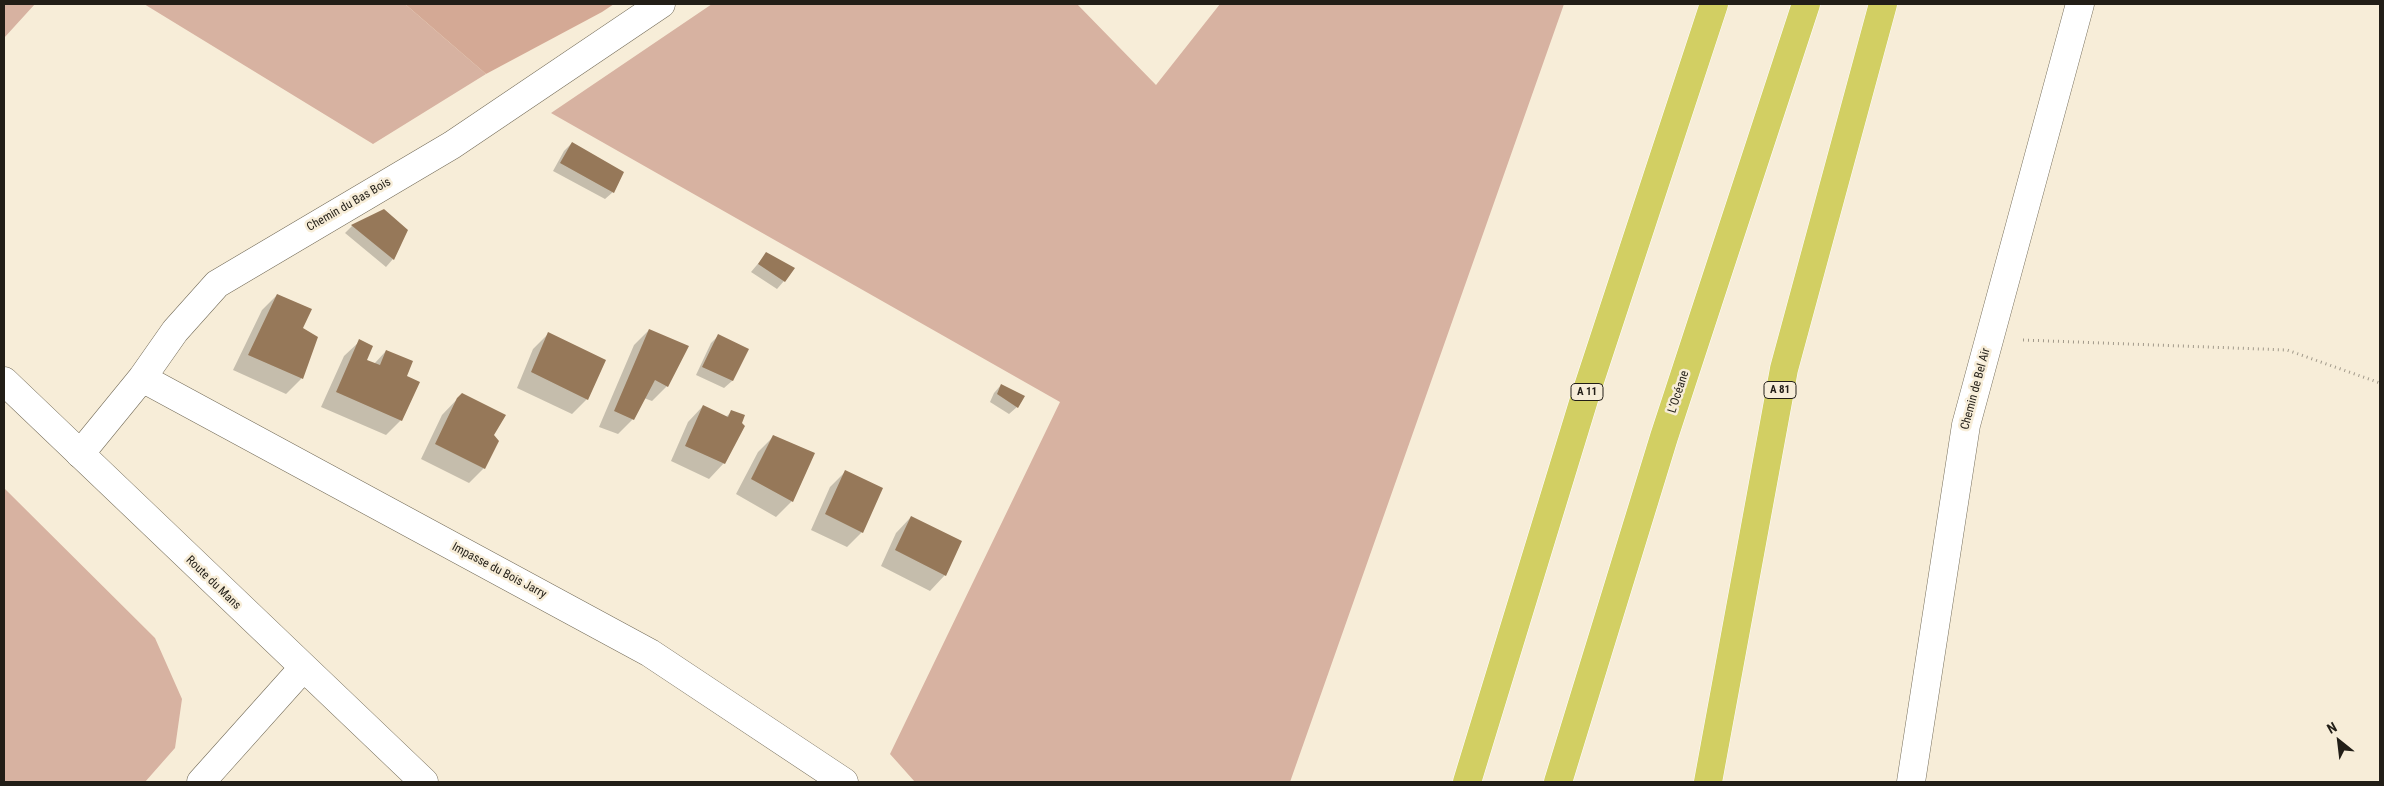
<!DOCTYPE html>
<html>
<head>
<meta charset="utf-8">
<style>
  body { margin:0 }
  #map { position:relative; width:2384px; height:786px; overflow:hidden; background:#f7edd8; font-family:"Roboto Condensed",sans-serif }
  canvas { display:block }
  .frame { position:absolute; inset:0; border:5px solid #221e17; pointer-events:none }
  .north { position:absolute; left:2314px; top:716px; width:50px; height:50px; -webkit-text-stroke:4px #f7edd8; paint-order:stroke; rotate:331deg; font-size:14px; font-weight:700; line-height:20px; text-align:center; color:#221e17 }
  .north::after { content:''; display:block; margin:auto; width:18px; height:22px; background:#221e17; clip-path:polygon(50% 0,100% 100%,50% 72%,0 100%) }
</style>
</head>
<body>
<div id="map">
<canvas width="2384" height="786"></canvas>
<div class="frame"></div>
<div class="north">N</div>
</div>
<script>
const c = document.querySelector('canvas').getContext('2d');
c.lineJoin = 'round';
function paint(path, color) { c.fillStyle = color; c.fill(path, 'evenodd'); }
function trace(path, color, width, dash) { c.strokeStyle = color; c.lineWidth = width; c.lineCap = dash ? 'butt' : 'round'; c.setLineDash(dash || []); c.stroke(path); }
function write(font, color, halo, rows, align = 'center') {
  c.font = font + ' "Roboto Condensed",sans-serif'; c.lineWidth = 5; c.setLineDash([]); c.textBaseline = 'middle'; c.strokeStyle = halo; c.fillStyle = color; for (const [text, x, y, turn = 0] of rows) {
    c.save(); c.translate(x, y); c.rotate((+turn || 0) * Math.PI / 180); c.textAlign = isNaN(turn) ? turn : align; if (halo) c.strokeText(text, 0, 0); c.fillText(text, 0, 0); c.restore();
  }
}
paint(new Path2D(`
  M4,4H35L4,38Z
  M144,4H405L486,74L373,144Z
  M712,4H1077L1156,85L1220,4H1564L1290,782H915L890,754L1060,402L551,113Z
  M4,488L155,638L182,699L175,748L145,782H4Z`), '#d7b2a1');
paint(new Path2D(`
  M405,4H614L602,12L486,74Z`), '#d4a995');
paint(new Path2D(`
  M572,143L613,192L605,199L553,171L564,151Z
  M383,211L393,259L386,267L345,233L352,226Z
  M767,253L784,281L777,289L751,272Z
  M277,295L302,328L316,338L301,379L286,394L233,370L262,310Z
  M649,330L667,386L652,401L644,398L633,419L618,434L599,427L634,345Z
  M548,334L587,399L572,414L517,388L533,349Z
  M718,336L747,350L732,381L724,388L696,375L711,343Z
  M360,341L366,360L374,364L386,351L405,377L401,420L386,435L321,407L344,356Z
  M1001,385L1017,407L1009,414L990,402L994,393Z
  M462,394L493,435L484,468L469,483L421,459L442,415Z
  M703,406L726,417L732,411L724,463L709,479L671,461L688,422Z
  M773,437L813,454L792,501L776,517L736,494L758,452Z
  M845,472L862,532L847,547L811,530L830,487Z
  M911,517L945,575L930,591L881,566L896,533Z`), '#0003');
paint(new Path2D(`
  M572,142L624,172L614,193L560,163Z
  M384,209L408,230L394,260L351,225Z
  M766,252L795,268L785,282L758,264Z
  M277,294L312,309L303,328L318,337L303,379L248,355Z
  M649,329L689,346L668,387L655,380L634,420L614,411Z
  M548,332L606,360L588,400L531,372Z
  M718,334L749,349L733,381L702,367Z
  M359,339L373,346L367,360L380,365L386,350L413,361L407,376L420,382L402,421L336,392Z
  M1001,384L1025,396L1018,408L997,394Z
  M462,393L506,415L494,435L499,441L485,469L435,444L457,398Z
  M703,405L728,417L731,410L745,415L742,423L745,426L725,464L685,446Z
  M773,435L815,453L793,502L751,479Z
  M845,470L883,488L863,533L825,514Z
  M911,516L962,541L946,576L895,550Z`), '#967859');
const minor = new Path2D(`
  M142,378L650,653L844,782
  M80,454L142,378L175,331L217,284L452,145L661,4
  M1911,782L1966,425L2080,4`);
const tertiary = new Path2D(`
  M4,381L424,782
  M201,782L303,668`);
const motorway = new Path2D(`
  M1467,782L1586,393L1714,4
  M1558,782L1664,437L1806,4
  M1708,782L1784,369L1883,4`);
trace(minor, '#736b58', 29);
trace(tertiary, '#736b58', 29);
trace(motorway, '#fff', 29);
trace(new Path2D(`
  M2023,340L2287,350L2380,383`), '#a1998a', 3, [1, 4]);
trace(minor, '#fff', 28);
trace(tertiary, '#fff', 28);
trace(motorway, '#d2cf63', 28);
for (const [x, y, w] of [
  [1780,390,32],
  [1587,392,32]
]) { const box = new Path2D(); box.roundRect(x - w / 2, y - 8.5, w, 17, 4); c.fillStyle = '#f7edd8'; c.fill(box); trace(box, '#221e17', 1); }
write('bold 11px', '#221e17', null, [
  ["A 81",1780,390],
  ["A 11",1587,392]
]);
write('12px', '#221e17', '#f7edd8', [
  ["Chemin du Bas Bois",349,205,-30],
  ["Chemin de Bel Air",1976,389,-75],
  ["L’Océane",1679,392,-72],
  ["Impasse du Bois Jarry",499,571,28],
  ["Route du Mans",213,583,44]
]);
</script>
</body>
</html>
